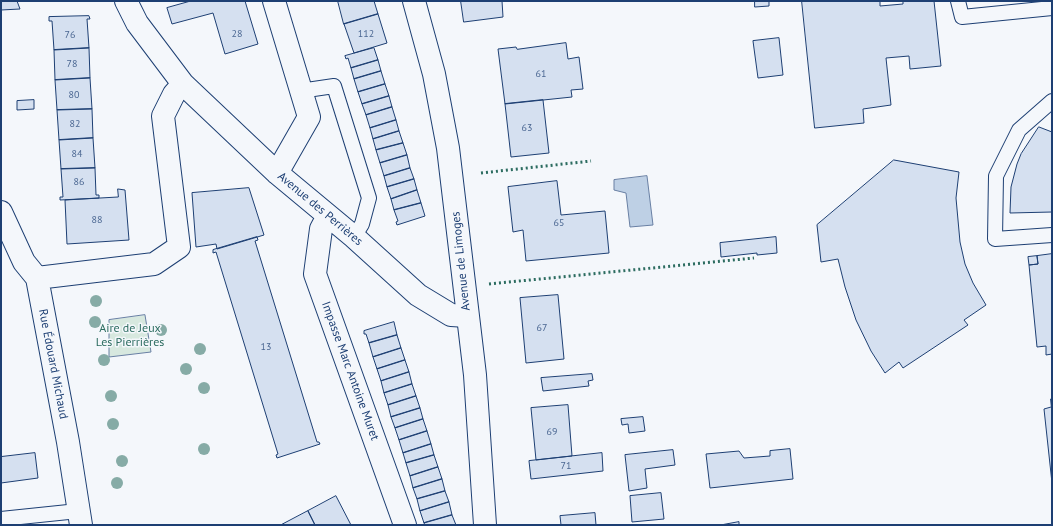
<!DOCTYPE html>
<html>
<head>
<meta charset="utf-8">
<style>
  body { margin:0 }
  #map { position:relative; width:1053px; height:526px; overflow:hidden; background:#f4f7fb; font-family:"PT Sans",sans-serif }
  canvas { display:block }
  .frame { position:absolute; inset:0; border:2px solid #1d3f73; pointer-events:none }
</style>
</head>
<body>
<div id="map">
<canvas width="1053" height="526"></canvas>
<div class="frame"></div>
</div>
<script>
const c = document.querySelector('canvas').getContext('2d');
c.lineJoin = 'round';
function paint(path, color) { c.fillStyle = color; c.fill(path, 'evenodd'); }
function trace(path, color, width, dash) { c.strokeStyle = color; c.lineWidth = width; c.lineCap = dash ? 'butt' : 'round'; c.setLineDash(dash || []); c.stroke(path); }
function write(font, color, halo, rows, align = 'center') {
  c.font = font + ' "PT Sans",sans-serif'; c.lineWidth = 3; c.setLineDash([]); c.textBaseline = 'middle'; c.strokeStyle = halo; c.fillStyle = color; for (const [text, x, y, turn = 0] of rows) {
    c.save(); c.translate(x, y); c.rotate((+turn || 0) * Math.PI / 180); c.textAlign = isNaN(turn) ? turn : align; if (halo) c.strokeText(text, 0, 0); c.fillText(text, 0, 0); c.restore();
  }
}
const green = new Path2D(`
  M145,315L151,352L109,357V320Z`);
paint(green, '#d7e8df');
trace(green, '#687fa3', 1);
const water = new Path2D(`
  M647,176L653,225L630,227L626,193L614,190V180Z`);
paint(water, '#bed0e5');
trace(water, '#687fa3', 1);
const building = new Path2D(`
  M1,1H17L20,9L1,10Z
  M191,1H245L258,44L225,54L213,13L172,24L167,8Z
  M338,1H374L378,14L344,24Z
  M461,1H502L503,17L464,22Z
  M755,1H769V6L755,7Z
  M802,1H880V6L903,4V1H934L941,66L910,69L909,56L886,58L891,105L863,109L864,123L815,128Z
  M378,14L387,43L354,53L344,24Z
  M89,16L90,19H87L89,48L54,50L52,21H49V17Z
  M779,38L783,75L758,78L753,41Z
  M566,43L568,59L579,57L583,89L571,90L572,97L505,104L498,49L516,47L517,49Z
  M89,48L90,78L55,80L54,50Z
  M374,48L378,60L351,68L348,58L346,59L345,56Z
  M378,60L381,71L354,79L351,68Z
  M381,71L385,84L358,92L354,79Z
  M90,78L92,109L57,110L55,80Z
  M385,84L389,96L362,104L358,92Z
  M389,96L392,107L366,115L362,104Z
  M34,100V109L17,110V101Z
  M543,100L549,153L511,157L505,104Z
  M392,107L396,120L370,128L366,115Z
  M92,109L93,138L59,140L57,110Z
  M396,120L399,131L373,139L370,128Z
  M1039,127L1052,132V212L1010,213L1011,187L1017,164L1021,154Z
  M399,131L403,143L376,150L373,139Z
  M93,138L95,168L61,169L59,140Z
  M403,143L407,155L380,163L376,150Z
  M407,155L410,168L384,176L380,163Z
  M894,160L959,172L956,198L960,242L965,264L973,283L986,305L964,320L968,325L903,368L899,362L885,373L871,351L856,320L845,287L838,259L821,262L817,225Z
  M95,168L96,195H99V198L60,200V197H63L61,169Z
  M410,168L414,179L387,187L384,176Z
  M414,179L417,190L391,199L387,187Z
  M557,181L561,215L605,211L609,253L526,261L523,230L513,232L508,187Z
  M249,188L264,235L217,249L216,244L196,247L192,193Z
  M118,189L125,190L129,240L67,244L65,200L118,197Z
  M417,190L421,203L394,210L391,199Z
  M421,203L425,216L397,225L396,222L398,221L394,210Z
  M257,237L258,240L255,241L317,442H319L320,444L277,458L276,455L278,454L216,252L213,253V250Z
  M776,237L777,253L757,255V253L721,257L720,243Z
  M1052,254V354L1046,355V346L1037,347L1029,265L1038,264L1037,256Z
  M1037,256L1038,264L1029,265L1028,257Z
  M558,295L564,359L526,363L520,298Z
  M394,322L397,335L369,343L366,334H364V331Z
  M397,335L401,348L373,357L369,343Z
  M401,348L405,360L377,369L373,357Z
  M405,360L409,372L381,381L377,369Z
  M409,372L412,384L384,393L381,381Z
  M592,374L593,380L588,381L589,386L543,391L541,378Z
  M412,384L416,396L388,405L384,393Z
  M416,396L420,408L391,417L388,405Z
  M1051,399H1052V483L1044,409L1051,407Z
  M568,405L572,456L536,460L531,408Z
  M420,408L423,419L395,428L391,417Z
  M643,417L645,431L629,433L628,424L622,425L621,419Z
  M423,419L427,431L399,440L395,428Z
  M427,431L431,444L403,453L399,440Z
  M431,444L434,455L406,463L403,453Z
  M790,449L793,479L710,488L706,454L739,451L744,458L770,456V451Z
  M673,450L675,465L645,469L647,488L629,491L625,455Z
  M35,453L38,478L1,483V457Z
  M602,453L603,471L531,479L529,461Z
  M434,455L438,467L410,476L406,463Z
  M438,467L442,479L413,488L410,476Z
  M442,479L445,491L417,499L413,488Z
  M445,491L449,502L420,511L417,499Z
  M661,493L664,519L632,522L630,496Z
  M336,496L351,525H315L308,511Z
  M449,502L452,515L424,523L420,511Z
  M308,511L315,525H281Z
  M595,513L596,525H561L560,516Z
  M452,515L456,525H425L424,523Z
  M739,522V525H721Z`);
paint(building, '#d5e0f0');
trace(building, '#1d3f73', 1);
const service = new Path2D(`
  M958,1L962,17L1052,8
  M300,91L334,86L369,198L362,224L354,237
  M1052,101L1019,130L996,176L995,239L1052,235
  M1,519L78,511`);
const minor = new Path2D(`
  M126,1L137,23L183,84L277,173L354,237L418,295L451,315L467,316
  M274,1L309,117L277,173
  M1,212L24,262L37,278L68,442L81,525
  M328,216L321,229L315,274L405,525
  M37,278L154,264L179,247L163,116L174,94L183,84`);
const secondary = new Path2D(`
  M414,1L434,74L448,148L475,375L485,525`);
trace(service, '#1d3f73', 16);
trace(minor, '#1d3f73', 24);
trace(secondary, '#1d3f73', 24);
trace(service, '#f4f7fb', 14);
trace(minor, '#f4f7fb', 22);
trace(secondary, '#f4f7fb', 22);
trace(new Path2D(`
  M481,173L591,161
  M489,284L754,258`), '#2c6c60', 3, [2, 3]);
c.fillStyle = '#86aba6';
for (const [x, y] of [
  [96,301],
  [95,322],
  [161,330],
  [200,349],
  [104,360],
  [186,369],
  [204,388],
  [111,396],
  [113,424],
  [204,449],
  [122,461],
  [117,483]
]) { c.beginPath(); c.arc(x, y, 6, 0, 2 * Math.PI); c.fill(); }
write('10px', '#4b6792', null, [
  ["28",237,34],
  ["112",366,34],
  ["76",70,35],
  ["78",72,64],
  ["61",541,74],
  ["80",74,95],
  ["82",75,124],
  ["63",527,128],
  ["84",77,154],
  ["86",79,182],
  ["88",97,220],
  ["65",559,223],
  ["67",542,328],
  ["13",266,347],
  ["69",552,432],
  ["71",566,466]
]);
write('12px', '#1d3f73', '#f4f7fb', [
  ["Avenue des Perrières",320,209,40],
  ["Avenue de Limoges",461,261,-96],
  ["Rue Édouard Michaud",53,364,79],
  ["Impasse Marc Antoine Muret",350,371,70]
]);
write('12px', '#2c6c60', '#f4f7fb', [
  ["Aire de Jeux",130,329],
  ["Les Pierrières",130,343]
]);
</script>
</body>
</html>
